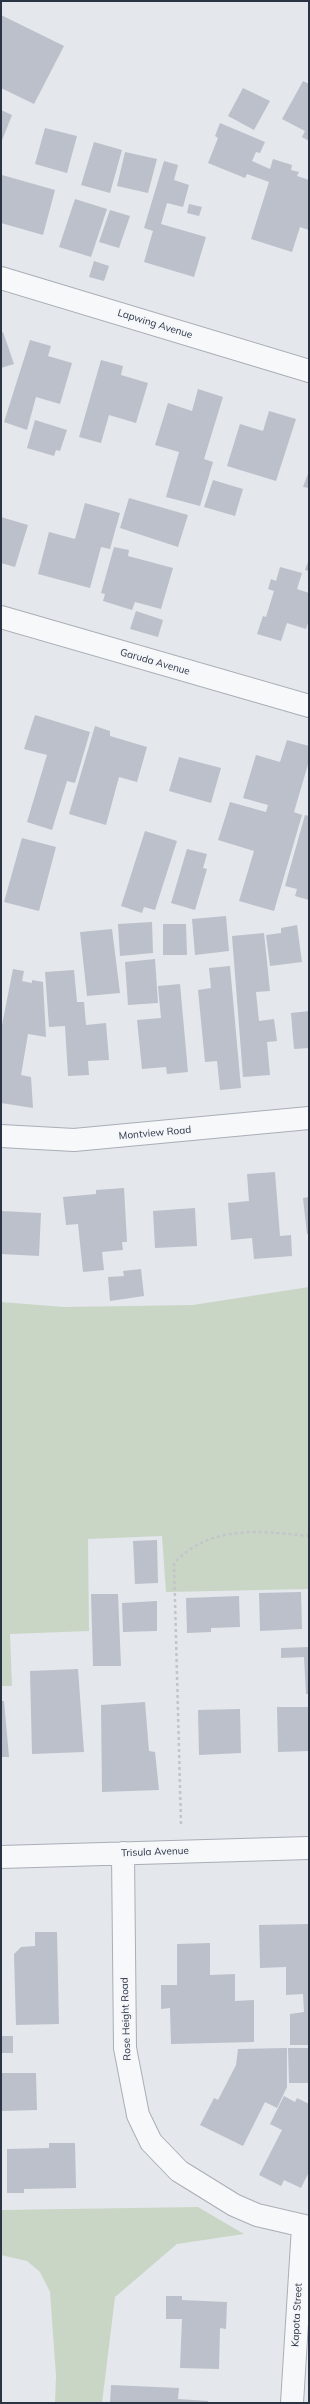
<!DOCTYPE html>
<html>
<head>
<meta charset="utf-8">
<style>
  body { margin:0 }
  #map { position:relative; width:310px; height:2404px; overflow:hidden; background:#e4e7ec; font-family:Mulish,sans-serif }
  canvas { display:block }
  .frame { position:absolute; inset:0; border:2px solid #2b3445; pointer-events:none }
</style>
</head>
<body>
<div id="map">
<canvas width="310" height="2404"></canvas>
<div class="frame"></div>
</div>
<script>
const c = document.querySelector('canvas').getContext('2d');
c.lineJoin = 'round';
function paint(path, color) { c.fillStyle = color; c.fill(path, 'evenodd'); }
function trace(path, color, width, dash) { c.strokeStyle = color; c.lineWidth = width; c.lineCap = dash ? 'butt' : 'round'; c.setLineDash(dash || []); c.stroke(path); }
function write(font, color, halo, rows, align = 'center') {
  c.font = font + ' Mulish,sans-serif'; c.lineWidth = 3.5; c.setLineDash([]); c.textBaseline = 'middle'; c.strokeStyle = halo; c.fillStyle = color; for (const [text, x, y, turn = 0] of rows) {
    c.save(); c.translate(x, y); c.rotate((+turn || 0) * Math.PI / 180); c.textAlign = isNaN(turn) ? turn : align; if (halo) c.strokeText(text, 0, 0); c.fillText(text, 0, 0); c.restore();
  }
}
paint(new Path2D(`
  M309,1287V1589L166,1592L162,1536L88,1539L89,1631L10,1634L12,1686H1V1302L64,1307L193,1305Z
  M198,2207L244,2234L177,2244L115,2297L102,2403H55L56,2376L50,2292L40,2272L27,2261L1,2255V2210Z`), '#c9d6c5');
paint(new Path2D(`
  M1,15L64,46L34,104L1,88Z
  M303,81L309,84V141L302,137L305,131L282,119Z
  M243,88L270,101L254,130L228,116Z
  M1,110L12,115L1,143Z
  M220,123L265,142L260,153L256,152L252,161L270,169L273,159L292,165L291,170L299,172L297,176L309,180V230L300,227L292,252L251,239L269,182L247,174L245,178L208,163L218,138L215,136Z
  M45,128L77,136L67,173L35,164Z
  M94,142L122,150L110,193L81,185Z
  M125,152L157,159L148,193L117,186Z
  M164,161L178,165L174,180L189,185L183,207L167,203L161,224L206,237L194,277L144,262L153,231L144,228Z
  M2,175L55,190L43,235L1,223Z
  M75,199L107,209L91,257L59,247Z
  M189,204L202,207L199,216L187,213Z
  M110,210L130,216L119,248L99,242Z
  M94,261L109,266L104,281L89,277Z
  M3,332L14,364L1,368V333Z
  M30,340L51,346L48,356L72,363L60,404L36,397L27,430L4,422Z
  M101,360L123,366L121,375L148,383L136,423L109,415L101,443L79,437Z
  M198,389L223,397L204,459L213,462L200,506L166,497L179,452L155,445L168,403L192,411Z
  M269,411L296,419L276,481L227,466L240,424L263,431Z
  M35,420L67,430L60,451L56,450L54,456L27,448Z
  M309,471V488L303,487Z
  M213,480L243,489L235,516L204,507Z
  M129,498L188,515L178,547L120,528Z
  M85,503L120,513L110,549L101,547L90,588L38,574L49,532L75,539Z
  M1,517L28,525L15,567L1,563Z
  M114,547L129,550L128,556L173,568L161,609L135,602L132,610L103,601L105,594L101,593Z
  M309,559V571L305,570Z
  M280,567L302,573L297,589L309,593V620L306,629L287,623L281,641L257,634L263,616L266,617L274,591L268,589L271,579L276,581Z
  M136,611L163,620L158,637L130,629Z
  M35,715L90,732L75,783L67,781L52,830L27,822L47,755L24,749Z
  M95,726L110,731V736L147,747L137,782L119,777L106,825L69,814Z
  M287,740L309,746V761L294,812L302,815L274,911L239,901L254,851L218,840L230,802L266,812L268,805L243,798L256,755L280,762Z
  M179,757L221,768L211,803L169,791Z
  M305,815L309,816V900L295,896L297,889L285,886Z
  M145,831L177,841L155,910L144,907L142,913L121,906Z
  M22,838L56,847L39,911L4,902Z
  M187,849L207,854L203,868L207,869L195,910L171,903Z
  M226,916L229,951L195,955L192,919Z
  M152,922L153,953L120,956L118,924Z
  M163,924H186L187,955H163Z
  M297,925L302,962L270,966L266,935L281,933V928Z
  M112,929L120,993L87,996L80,932Z
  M264,933L270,991L256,992L259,1021L274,1019L277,1041L267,1042L270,1075L243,1077L232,936Z
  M155,959L158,1003L128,1005L125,962Z
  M230,966L241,1088L220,1090L217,1061L205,1062L198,990L211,988L209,968Z
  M13,969L24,971L22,981L32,983V980L43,982L46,1037L28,1034L21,1075L31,1077L33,1108L1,1103V1030Z
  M74,970L77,1002H84L86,1025L106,1023L109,1060L88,1061L89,1075L68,1076L65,1026L49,1027L45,972Z
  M180,984L188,1072L167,1074L166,1067L142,1069L137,1020L161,1018L158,986Z
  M309,1011V1048L294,1049L291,1013Z
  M275,1172L280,1236L291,1235L292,1256L254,1259L252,1238L231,1240L228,1203L249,1201L247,1174Z
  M124,1188L127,1242H122L123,1250L102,1252L104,1270L83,1272L78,1224L66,1225L63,1197L96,1194V1190Z
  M309,1197V1234H307L303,1198Z
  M195,1208L197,1246L155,1248L153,1211Z
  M1,1211L41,1213L39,1256L1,1254Z
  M141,1269L144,1296L110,1301L108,1277L124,1276L123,1271Z
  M157,1540L158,1583L135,1584L133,1541Z
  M301,1592L302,1629L260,1631L259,1593Z
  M91,1594H118L121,1666H93Z
  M239,1596L240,1627L211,1628V1632L187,1633L186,1598Z
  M157,1601V1631L123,1632L122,1603Z
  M309,1647V1694H306L304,1657L281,1658V1648Z
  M78,1669L84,1752L32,1754L30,1671Z
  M1,1701H4L9,1757H1Z
  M145,1702L149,1751L155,1752L159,1790L102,1792L101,1705Z
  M277,1707H309V1751L278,1752Z
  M240,1709L241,1753L199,1755L198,1710Z
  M309,1924V2045H290V2014L304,2012L303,1994L286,1995V1967L260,1968L259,1925Z
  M35,1932H57L59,2024L16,2025L14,1954L21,1947L35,1946Z
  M210,1943V1975L235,1974V2001L254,2000V2042L171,2044L170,2008L161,2009V1985H177V1944Z
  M1,2036H13V2053H1Z
  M287,2048V2087L277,2108L265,2102L243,2146L200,2125L214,2098L218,2100L236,2065L238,2049Z
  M288,2048H309V2083H289Z
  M1,2073H36L37,2110L1,2111Z
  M284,2096L295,2102L297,2098L309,2104V2172L301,2188L284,2180L281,2186L259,2175L282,2130L270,2124Z
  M49,2143H75L76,2188L24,2189V2193H7V2149L49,2148Z
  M166,2296H182V2300L227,2302L226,2329L220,2328L219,2369L180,2368L182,2319H166Z
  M111,2385L179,2388L178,2399L208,2401V2403H110Z`), '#bbc0ca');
const minor = new Path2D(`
  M1,278L309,371
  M1,617L309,706
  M1,1136L74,1140L309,1118
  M123,1853L125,2048L138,2115L151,2142L179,2171L234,2205L257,2215L309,2227
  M1,1857L309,1848
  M292,2403L303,2227`);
trace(minor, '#a9aeb7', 24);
trace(new Path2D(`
  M181,1824L174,1563C211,1524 260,1531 309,1536`), '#c2c5cb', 2.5, [3, 3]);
trace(minor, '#f7f8fa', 22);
write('10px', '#2b3445', '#f4f6f9', [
  ["Lapwing Avenue",155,324,17],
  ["Garuda Avenue",155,662,16],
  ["Montview Road",155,1133,-5],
  ["Trisula Avenue",155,1852,-2],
  ["Rose Height Road",126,2019,-92],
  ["Kapota Street",297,2315,-87]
]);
</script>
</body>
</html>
